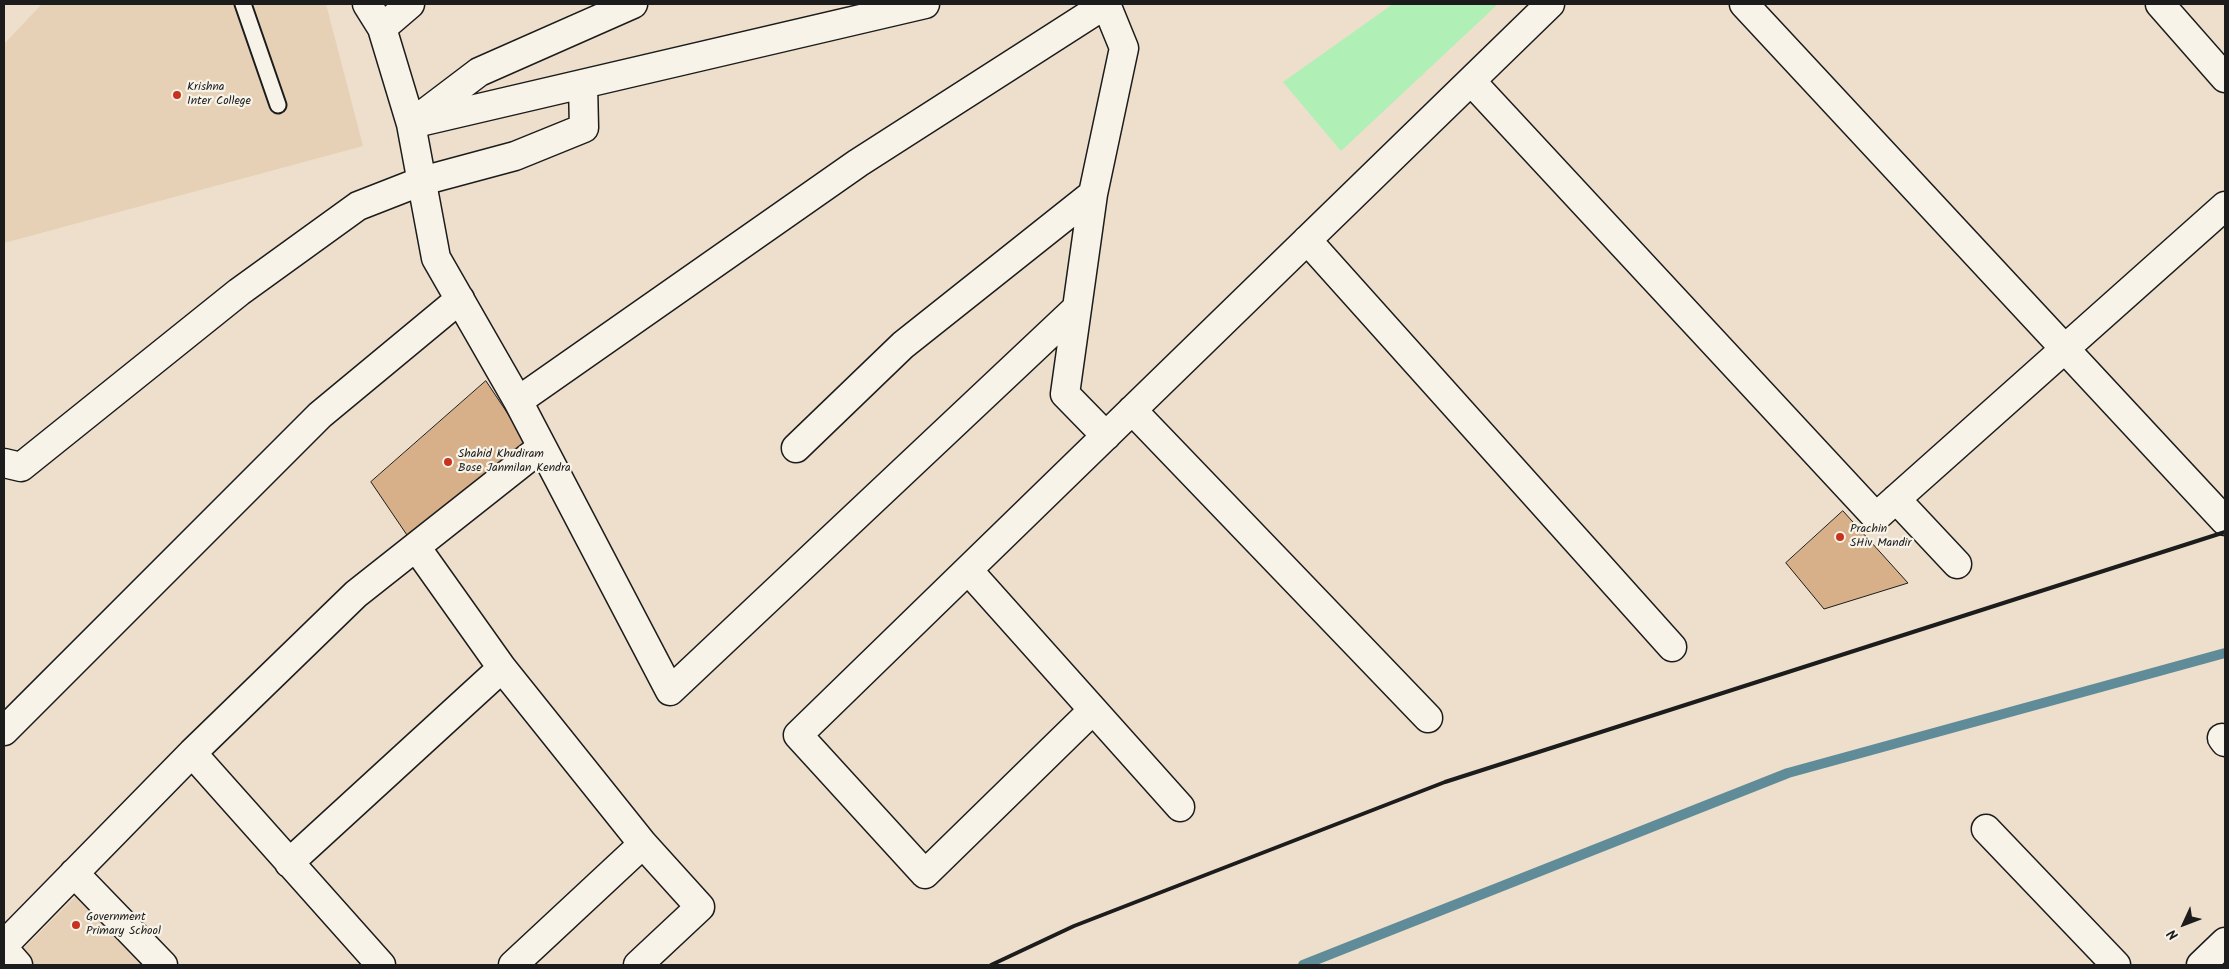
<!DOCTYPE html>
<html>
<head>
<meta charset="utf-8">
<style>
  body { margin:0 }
  #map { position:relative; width:2229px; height:969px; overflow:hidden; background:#eddfcb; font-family:Kalam,sans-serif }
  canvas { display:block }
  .frame { position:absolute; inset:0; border:5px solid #1c1c1c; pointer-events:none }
  .north { position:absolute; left:2159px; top:899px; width:50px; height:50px; -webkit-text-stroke:4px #f7f3e8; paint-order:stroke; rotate:227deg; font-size:14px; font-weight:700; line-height:20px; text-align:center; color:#1c1c1c }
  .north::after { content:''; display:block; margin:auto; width:18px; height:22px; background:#1c1c1c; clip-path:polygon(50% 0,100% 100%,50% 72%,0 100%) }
</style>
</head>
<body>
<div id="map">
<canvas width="2229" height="969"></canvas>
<div class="frame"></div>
<div class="north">N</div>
</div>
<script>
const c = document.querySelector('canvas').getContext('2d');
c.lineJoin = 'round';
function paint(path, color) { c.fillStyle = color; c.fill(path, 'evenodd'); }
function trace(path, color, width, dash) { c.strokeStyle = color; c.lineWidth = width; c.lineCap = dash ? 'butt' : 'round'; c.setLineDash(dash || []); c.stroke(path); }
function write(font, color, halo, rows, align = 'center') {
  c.font = font + ' Kalam,sans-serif'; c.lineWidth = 4.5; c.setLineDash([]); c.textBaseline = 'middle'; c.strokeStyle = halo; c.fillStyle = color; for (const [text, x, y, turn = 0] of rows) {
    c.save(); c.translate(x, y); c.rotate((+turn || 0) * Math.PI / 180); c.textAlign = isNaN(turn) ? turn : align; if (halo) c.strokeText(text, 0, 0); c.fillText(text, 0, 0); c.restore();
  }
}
paint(new Path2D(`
  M42,4H326L363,146L4,243V44Z
  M76,896L145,965H29L18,954Z`), '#e6d1b7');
paint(new Path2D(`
  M1393,4H1498L1341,151L1283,82Z`), '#b0efb6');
trace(new Path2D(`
  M1303,965L1788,773L2225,653`), '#5f8c98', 10);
const building = new Path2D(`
  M486,381L526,441L409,538L371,482Z
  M1843,511L1908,583L1824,609L1786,563Z`);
paint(building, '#d7af88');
trace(building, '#1c1c1c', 1);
const lane = new Path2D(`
  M243,4L278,105`);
const street = new Path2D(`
  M367,4L382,28L411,124L436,258L518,401L670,691L1077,308
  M1744,4L2225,521
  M2160,4L2225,78
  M382,28L410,4
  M1471,81L1876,517L2225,206
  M417,119L479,72L633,4
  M411,124L925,4
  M1093,194L1065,394L1106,436
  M1307,240L1672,647
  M518,401L858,163L1106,4
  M1132,410L1428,718
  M796,448L903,345L1093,194L1124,48L1106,4
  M4,463L21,467L239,292L358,206L422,181L515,156L584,128L583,84
  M1896,499L1957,564
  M416,547L502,668L643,844L700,907L638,965
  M968,570L1180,807
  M1093,710L925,874L798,735L1550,4
  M4,731L320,415L460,299
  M2222,738L2225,742
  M192,753L381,965
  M1986,829L2116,965
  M289,863L502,668
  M74,873L163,965
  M4,945L192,753L356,594L542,447
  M4,949L18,965
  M513,965L643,844
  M2201,965L2225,942`);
trace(lane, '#1c1c1c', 19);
trace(street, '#1c1c1c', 31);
trace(lane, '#f7f3e8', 15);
trace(street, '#f7f3e8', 28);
trace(new Path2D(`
  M991,965L1074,926L1445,782L2225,532`), '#1c1c1c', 4);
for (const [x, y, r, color] of [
  [177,95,5,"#c8321e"],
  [448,462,5,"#c8321e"],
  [1840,537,5,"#c8321e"],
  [76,925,5,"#c8321e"]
]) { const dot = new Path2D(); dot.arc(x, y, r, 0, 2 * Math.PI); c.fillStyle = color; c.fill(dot); trace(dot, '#f7f3e8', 2); }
write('12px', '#1c1c1c', '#f7f3e8', [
  ["Krishna",187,88],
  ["Inter College",187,102],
  ["Shahid Khudiram",458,455],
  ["Bose Janmilan Kendra",458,469],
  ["Prachin",1850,530],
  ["SHiv Mandir",1850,544],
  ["Government",86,918],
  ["Primary School",86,932]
], 'left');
</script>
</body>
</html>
